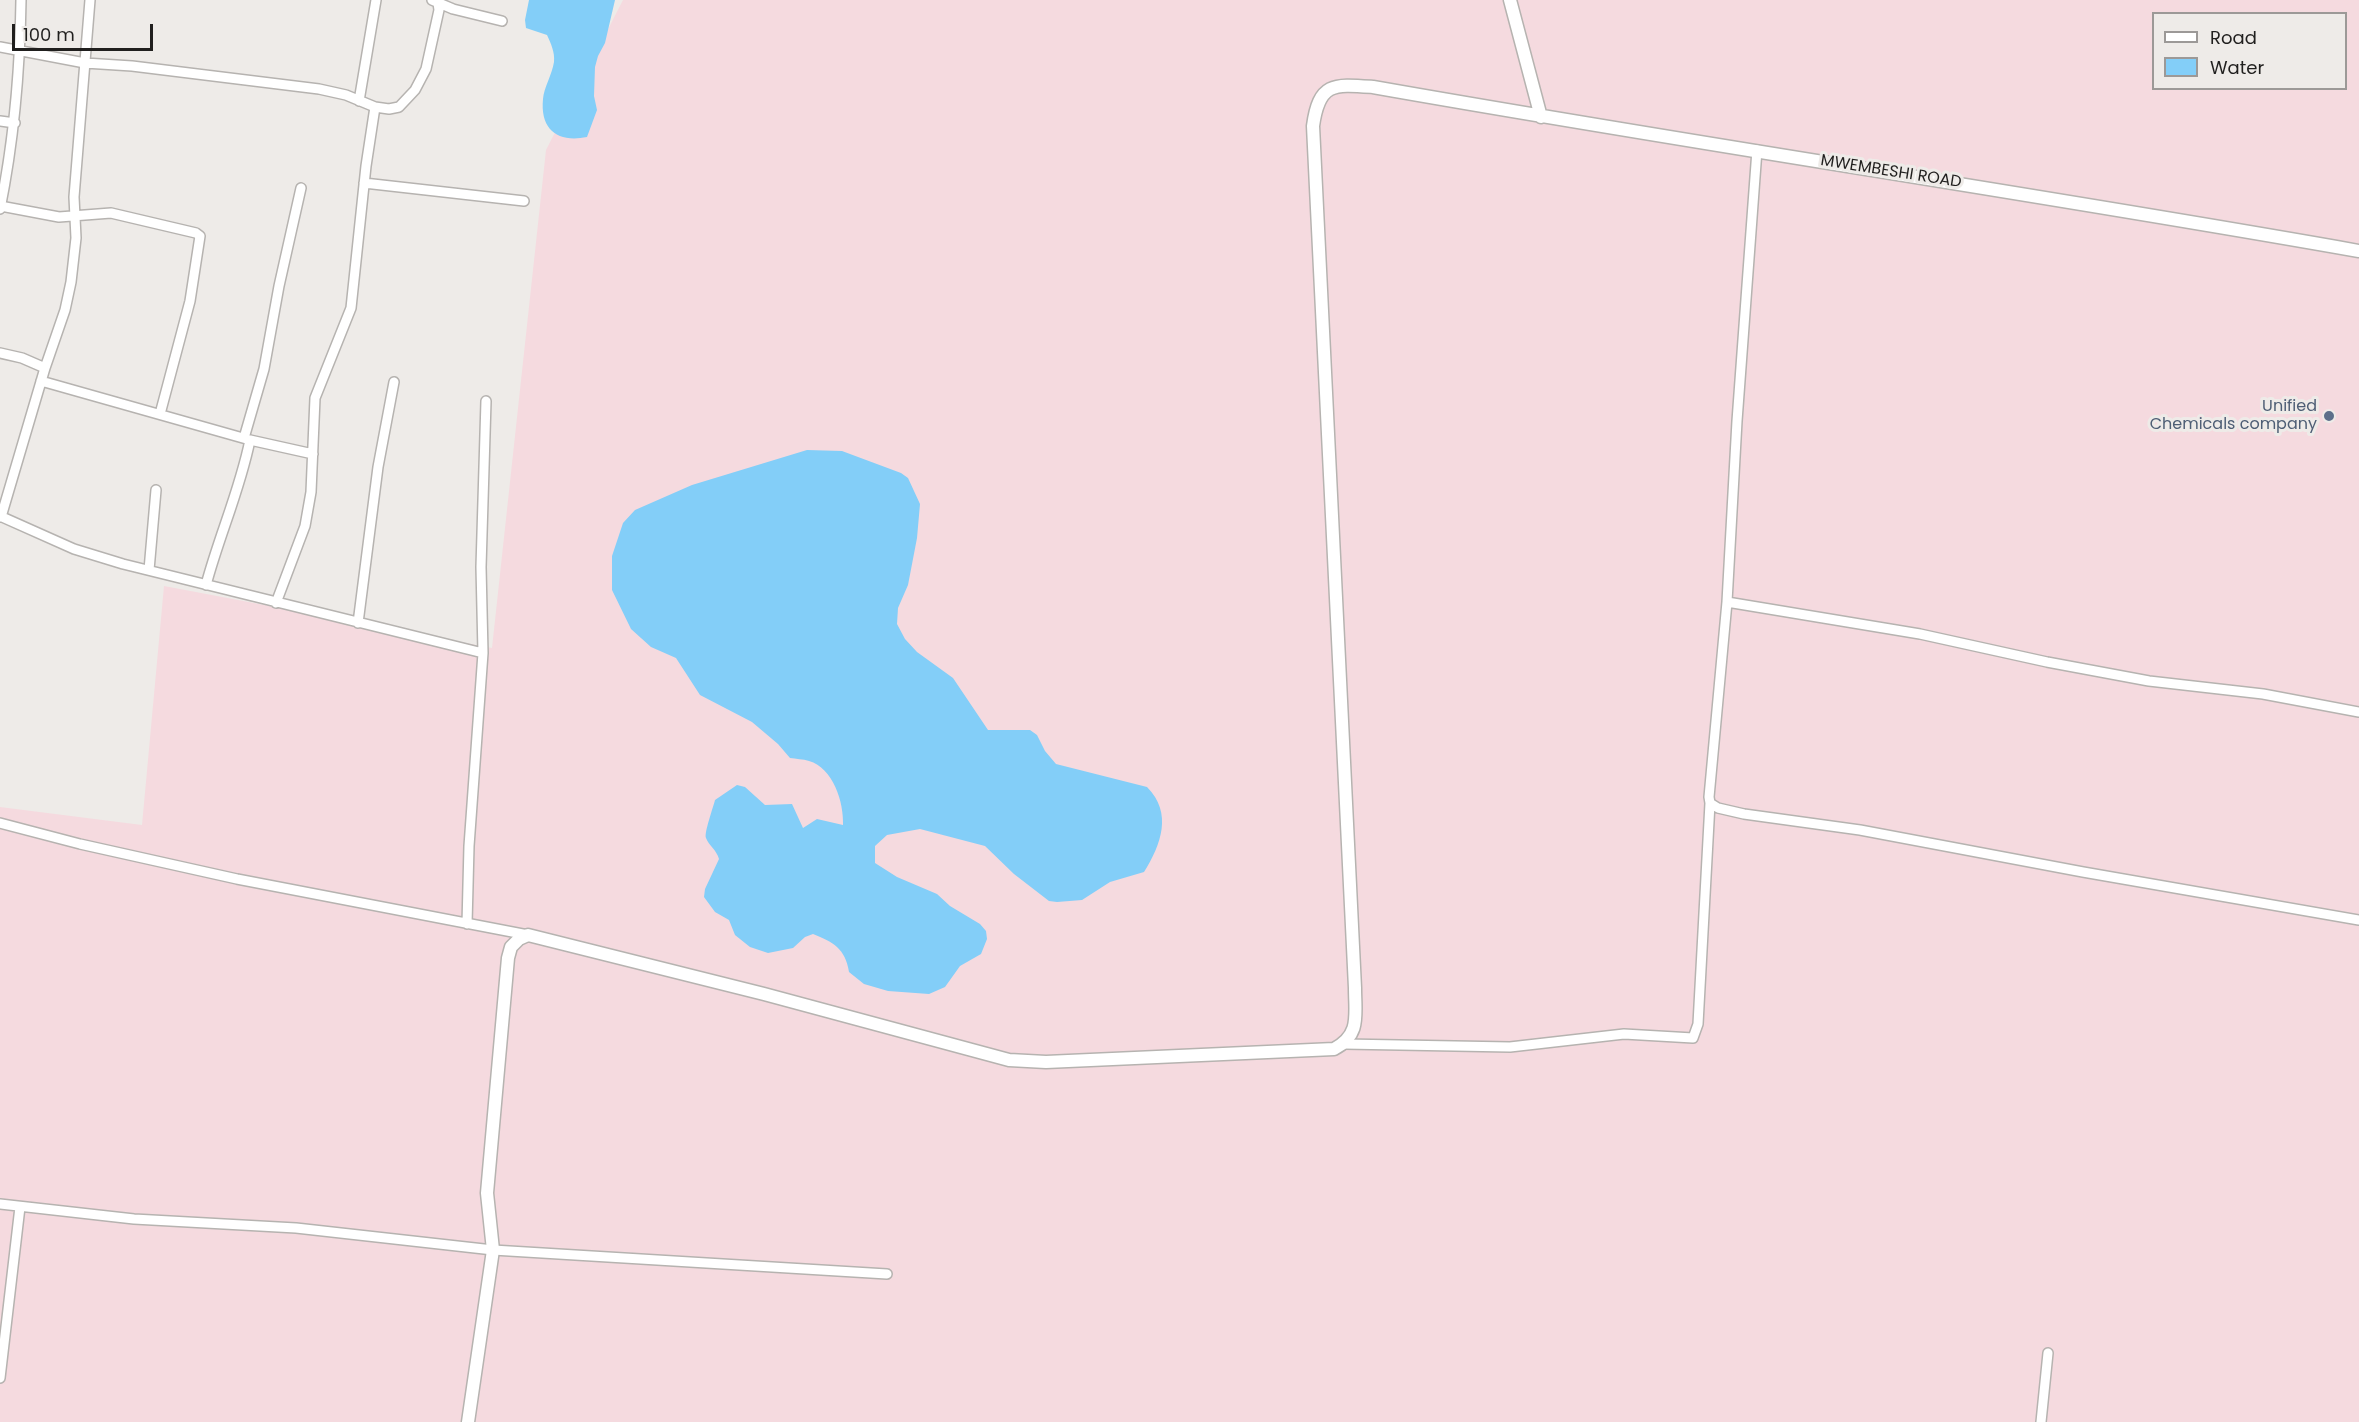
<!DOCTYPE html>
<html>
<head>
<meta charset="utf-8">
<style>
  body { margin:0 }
  #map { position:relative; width:2359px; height:1422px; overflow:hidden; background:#eeebe8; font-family:Poppins,sans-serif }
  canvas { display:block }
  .legend { position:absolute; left:2152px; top:12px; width:195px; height:78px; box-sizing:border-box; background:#eeebe8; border:2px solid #9c9997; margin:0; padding:8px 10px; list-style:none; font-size:18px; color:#201f1e }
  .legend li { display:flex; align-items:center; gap:12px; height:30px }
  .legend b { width:30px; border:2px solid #9c9997 }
  .scale { position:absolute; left:12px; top:24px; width:141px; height:27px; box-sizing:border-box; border:3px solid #201f1e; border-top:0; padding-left:8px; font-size:18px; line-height:21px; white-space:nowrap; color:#201f1e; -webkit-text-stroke:4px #eeebe8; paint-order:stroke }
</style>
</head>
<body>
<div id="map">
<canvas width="2359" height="1422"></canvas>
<ul class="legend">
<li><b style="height:8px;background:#fff"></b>Road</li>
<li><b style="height:16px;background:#83cef8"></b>Water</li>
</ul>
<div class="scale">100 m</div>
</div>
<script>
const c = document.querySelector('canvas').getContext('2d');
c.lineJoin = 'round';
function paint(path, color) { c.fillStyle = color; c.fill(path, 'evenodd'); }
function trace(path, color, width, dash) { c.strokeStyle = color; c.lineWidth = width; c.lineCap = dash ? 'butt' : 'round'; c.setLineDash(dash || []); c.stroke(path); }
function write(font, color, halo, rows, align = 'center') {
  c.font = font + ' Poppins,sans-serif'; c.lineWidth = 6; c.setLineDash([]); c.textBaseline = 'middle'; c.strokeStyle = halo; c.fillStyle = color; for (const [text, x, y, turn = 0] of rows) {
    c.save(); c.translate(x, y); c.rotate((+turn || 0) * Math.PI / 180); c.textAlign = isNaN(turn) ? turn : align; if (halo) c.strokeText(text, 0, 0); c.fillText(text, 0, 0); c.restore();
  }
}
paint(new Path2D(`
  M623,0H2359V1422H0V807L142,825L164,586L492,648L546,150ZM2154,14H2346V88H2154Z`), '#f5dadf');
paint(new Path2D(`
  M529,0H615L605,43L598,56L595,67L594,96L597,110L587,137C558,143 540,130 543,99C544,87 552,75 554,62C555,52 551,44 547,35L526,28L525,20Z
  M807,450L842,451L901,473L908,478L920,504L917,538L908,585L898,608L897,624L905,639L917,652L953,678L988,730H1030L1037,735L1045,751L1056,764L1147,787C1173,813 1161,845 1144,872L1110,882L1082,900L1057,902L1049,901L1014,874L985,846L920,829L887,835L875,846V863L897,877L937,894L950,906L980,924L986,931L987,939L981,954L960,966L945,987L929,994L888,991L864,984L849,972C845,948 833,942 813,934L805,937L793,948L768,953L750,947L735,935L729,920L715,912L704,897L705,889L719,859C716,849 709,846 706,838C704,833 713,808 715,800L737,785L745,787L765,805L792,804L803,828L817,819L843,825C844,802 833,768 809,761C803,759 796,759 790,758L778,744L752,722L700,695L676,658L651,647L631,629L612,590V556L623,523L635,510L692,485Z`), '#83cef8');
const minor = new Path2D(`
  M432,0L453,9L502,21
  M0,47L85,63L132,66L319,89L346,95L375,107L389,109L399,107L415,90L426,69L439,10L438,3
  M359,101L376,0
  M0,121L15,123
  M1757,150L1737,421L1727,602L1709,797L1710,803L1718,808L1744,814L1860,830L2083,872L2359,920
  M364,183L524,201
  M0,206L59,217L111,213L196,233L200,236L190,301L160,414
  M0,209C14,140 20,71 21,0
  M0,353L22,358L45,368
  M41,381L250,440L313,454
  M244,438L264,369L279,286L301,188
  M0,516L74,549L123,564L483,653
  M1,517L45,368L65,310L71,282L76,238L74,197L90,0
  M149,570L156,490
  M206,585C219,536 240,490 250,440
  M1727,602L1920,634L2047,662L2149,681L2263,694L2359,712
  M276,603L305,526L311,492L315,398L351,308L366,166L375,107
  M358,623L378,467L394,382
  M0,823L80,844L237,879L528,935
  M467,924L469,846L483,653L481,567L486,401
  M1344,1044L1510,1047L1624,1034L1693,1038L1698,1024L1710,803
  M0,1204L134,1219L296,1228L493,1250L887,1274
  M0,1378L20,1207
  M2041,1422L2048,1353`);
const tertiary = new Path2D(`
  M1510,0L1541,117
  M468,1422L493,1250L487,1193L508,958L511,947L519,939L528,935L764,994L1009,1060L1046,1062L1334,1049C1361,1035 1355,1015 1355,988L1313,126C1319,82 1334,84 1373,87C1701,145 2031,193 2359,251`);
trace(minor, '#b6b3b0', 12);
trace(tertiary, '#b6b3b0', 15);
trace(minor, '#fff', 9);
trace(tertiary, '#fff', 12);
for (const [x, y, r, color] of [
  [2329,416,6,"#5c6f8a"]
]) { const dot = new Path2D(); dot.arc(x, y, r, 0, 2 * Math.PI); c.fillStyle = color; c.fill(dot); trace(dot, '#eeebe8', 2); }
write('16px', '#201f1e', '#eeebe8', [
  ["MWEMBESHI ROAD",1891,172,9]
]);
write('16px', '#4e5e75', '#eeebe8', [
  ["Unified",2317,407],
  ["Chemicals company",2317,425]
], 'right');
</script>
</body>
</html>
